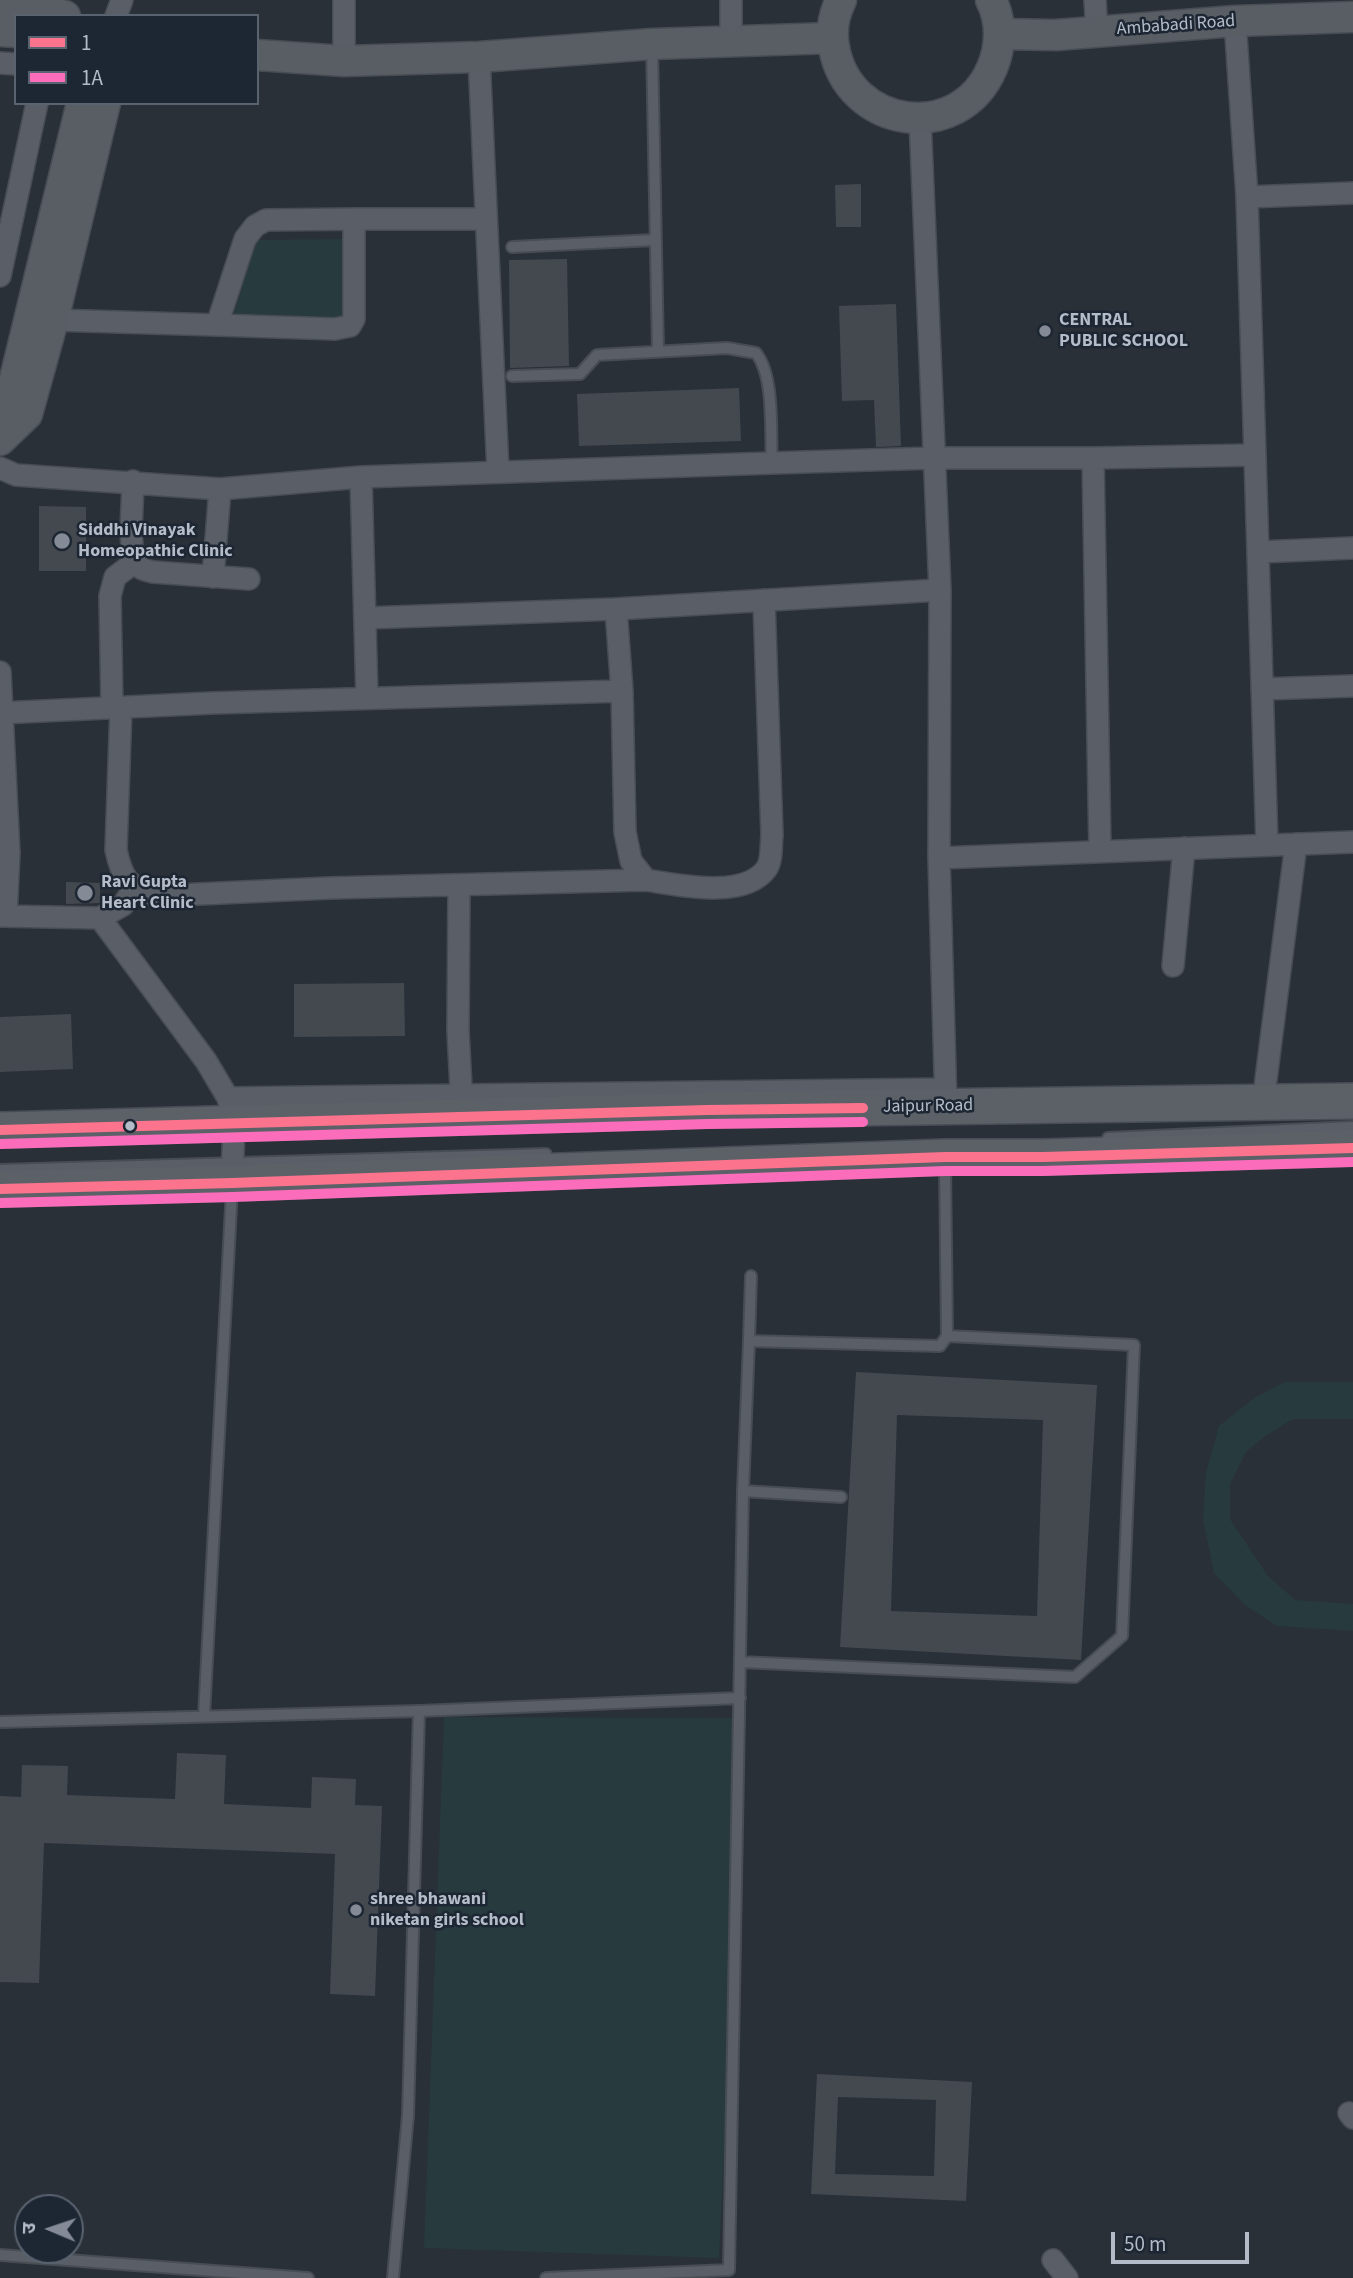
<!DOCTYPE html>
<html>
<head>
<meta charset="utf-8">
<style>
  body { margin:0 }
  #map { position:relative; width:1353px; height:2278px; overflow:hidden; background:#2a3038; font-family:"Source Sans 3","Noto Sans Devanagari",sans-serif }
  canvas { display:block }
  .legend { position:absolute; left:14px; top:14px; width:245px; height:91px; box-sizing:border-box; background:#1d2633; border:2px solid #59626f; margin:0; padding:9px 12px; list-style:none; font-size:21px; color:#b4bcc9 }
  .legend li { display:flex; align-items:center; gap:14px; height:35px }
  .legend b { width:35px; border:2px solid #59626f }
  .north { position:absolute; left:14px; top:2194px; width:70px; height:70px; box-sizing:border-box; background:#1d2633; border:2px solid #59626f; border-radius:50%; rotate:272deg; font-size:19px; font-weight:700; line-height:28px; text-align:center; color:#b4bcc9 }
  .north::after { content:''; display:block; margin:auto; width:24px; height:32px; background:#848b96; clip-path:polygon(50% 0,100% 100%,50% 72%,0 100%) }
  .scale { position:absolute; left:1111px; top:2232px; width:138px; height:32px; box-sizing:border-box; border:4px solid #b4bcc9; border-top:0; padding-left:9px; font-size:21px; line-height:24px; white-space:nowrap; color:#b4bcc9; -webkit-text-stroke:5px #1d2633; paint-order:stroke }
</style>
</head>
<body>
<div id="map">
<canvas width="1353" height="2278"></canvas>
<ul class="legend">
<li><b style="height:9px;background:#fc738d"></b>1</li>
<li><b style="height:9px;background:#fb6dba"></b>1A</li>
</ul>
<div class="north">उ</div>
<div class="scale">50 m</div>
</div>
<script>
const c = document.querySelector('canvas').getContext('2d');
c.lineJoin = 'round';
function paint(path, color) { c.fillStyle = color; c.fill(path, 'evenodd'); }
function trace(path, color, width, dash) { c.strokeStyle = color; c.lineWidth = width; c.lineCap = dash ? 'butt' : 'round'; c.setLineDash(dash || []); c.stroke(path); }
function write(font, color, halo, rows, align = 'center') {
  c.font = font + ' "Source Sans 3",sans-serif'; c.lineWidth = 5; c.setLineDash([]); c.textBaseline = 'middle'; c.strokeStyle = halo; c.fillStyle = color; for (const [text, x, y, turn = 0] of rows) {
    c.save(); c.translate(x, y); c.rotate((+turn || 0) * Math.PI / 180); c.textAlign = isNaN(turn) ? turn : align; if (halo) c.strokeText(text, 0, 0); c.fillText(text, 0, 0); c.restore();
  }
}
paint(new Path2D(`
  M344,239L342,325L234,315L256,240Z
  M1285,1382H1353V1419H1293L1264,1437L1246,1452L1230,1484V1519L1268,1576L1295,1600L1353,1604V1631L1277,1626L1245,1605L1214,1573L1203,1519L1206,1473L1219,1426L1254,1398Z
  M444,1717L745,1718L719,2258L424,2248Z`), '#273a3e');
paint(new Path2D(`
  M861,184V227H836L835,185Z
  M567,259L569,366L510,368L509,260Z
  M896,304L901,446L876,447L874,400L842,401L839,306Z
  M739,388L741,441L579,446L577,394Z
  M39,506L86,507V571H39Z
  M66,882L100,883V903L66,904Z
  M404,983L405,1036L294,1037V984Z
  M71,1014L73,1069L0,1072V1017Z
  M856,1372L1097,1385L1081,1660L840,1647ZM897,1415L1043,1420L1037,1616L891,1611Z
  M177,1753L226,1755L224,1804L311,1808L312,1777L356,1779L355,1805L382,1806L375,1996L330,1994L335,1854L44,1843L39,1983L0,1982V1796L21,1797L22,1765L68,1766L67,1795L175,1799Z
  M817,2074L972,2082L966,2201L811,2194ZM838,2097L936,2100L934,2176L835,2174Z`), '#444950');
const lane = new Path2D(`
  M652,46L658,351
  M512,247L654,240
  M512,376L580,374L597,355L727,348L756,353C775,377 770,432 772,463
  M1108,1138L1353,1127
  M0,1170L546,1154
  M749,1341L751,1276
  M743,1491L841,1497
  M740,1662L1075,1677L1122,1636L1134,1345L947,1336
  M204,1716L232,1188
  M0,1722L419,1711L740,1698
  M0,2255L308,2278
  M393,2278L408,2115L419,1711
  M546,2278L729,2270L743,1491L749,1341L940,1346L947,1336L945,1163`);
const street = new Path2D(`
  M731,0V43
  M1095,0L1097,32
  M116,16L122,0
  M1235,21L1247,197L1267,845
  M479,57L498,472
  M344,61V0
  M0,63L16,64
  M920,119L940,590L939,858L946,1107
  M1247,197L1353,193
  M354,219L266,220L255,226L245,239L217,325L335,329L350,326L354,319V219H485
  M0,276L37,103
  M53,320L217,325
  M1093,458L1100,851
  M0,468L16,475L220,489L361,477L772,463L934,458H1093L1254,455
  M361,477L367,698
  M133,481C133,500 128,545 135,561C138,569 145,570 153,572L249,579
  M1259,552L1353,548
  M213,577L220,489
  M616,609L622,691L625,832L631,861L646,880C678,885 745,900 767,868C772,860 771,844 772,835L764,600
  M366,618L616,609L940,590
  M0,672L9,853L6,916
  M1262,689L1353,686
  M112,707L110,596L115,577L135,562
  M121,707L116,850C122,878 128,887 156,896L330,888L646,880
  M0,713L212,703L622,691
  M939,858L1353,842
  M459,885L458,1031L462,1107
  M0,916L100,918L206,1061L228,1098L234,1123L232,1183
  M100,918L123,905L135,887
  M1173,966L1184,848
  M228,1098L945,1089
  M1263,1103L1296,844
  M1349,2113L1353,2118
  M1053,2260L1067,2278`);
const secondary = new Path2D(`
  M841,0C834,14 831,31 834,47C848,129 959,145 992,68C1001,47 1002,21 991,0
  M0,5L36,9L65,16
  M0,31L16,32
  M1000,34L1056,35L1235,21L1353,17
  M257,55L344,61L479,57L652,44L832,38
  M0,411L6,404L13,387L82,103
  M0,440L27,414L53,320L105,103`);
const primary = new Path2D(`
  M0,1130L707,1110L1353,1101
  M0,1189L232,1183L945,1157H1043L1353,1148`);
trace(lane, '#484c53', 14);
trace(street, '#484c53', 24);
trace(secondary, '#484c53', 33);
trace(primary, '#484c55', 38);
trace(lane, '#5a5e66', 10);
trace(street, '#5a5e66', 21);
trace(secondary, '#595d64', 30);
trace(primary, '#5c6168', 35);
trace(new Path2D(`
  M0,1130L707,1110L863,1108
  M0,1189L232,1183L945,1157H1043L1353,1148`), '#fc738d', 10);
trace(new Path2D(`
  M0,1144L707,1124L863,1122
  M0,1203L233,1197L945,1171H1043L1353,1162`), '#fb6dba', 10);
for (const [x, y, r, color] of [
  [1045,331,7,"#848b96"],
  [62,541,9,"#848b96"],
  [85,893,9,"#848b96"],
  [130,1126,6,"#b4bcc9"],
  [356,1910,7,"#848b96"]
]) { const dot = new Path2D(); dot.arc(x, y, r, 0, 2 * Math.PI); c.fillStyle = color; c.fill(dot); trace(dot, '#1d2633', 2.5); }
write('18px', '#b4bcc9', '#1d2633', [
  ["Ambabadi Road",1176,26,-4],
  ["Jaipur Road",928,1107,-1]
]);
write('bold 18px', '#b4bcc9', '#1d2633', [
  ["CENTRAL",1059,321],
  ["PUBLIC SCHOOL",1059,342],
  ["Siddhi Vinayak",78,531],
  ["Homeopathic Clinic",78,552],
  ["Ravi Gupta",101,883],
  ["Heart Clinic",101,904],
  ["shree bhawani",370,1900],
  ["niketan girls school",370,1921]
], 'left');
</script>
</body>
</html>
